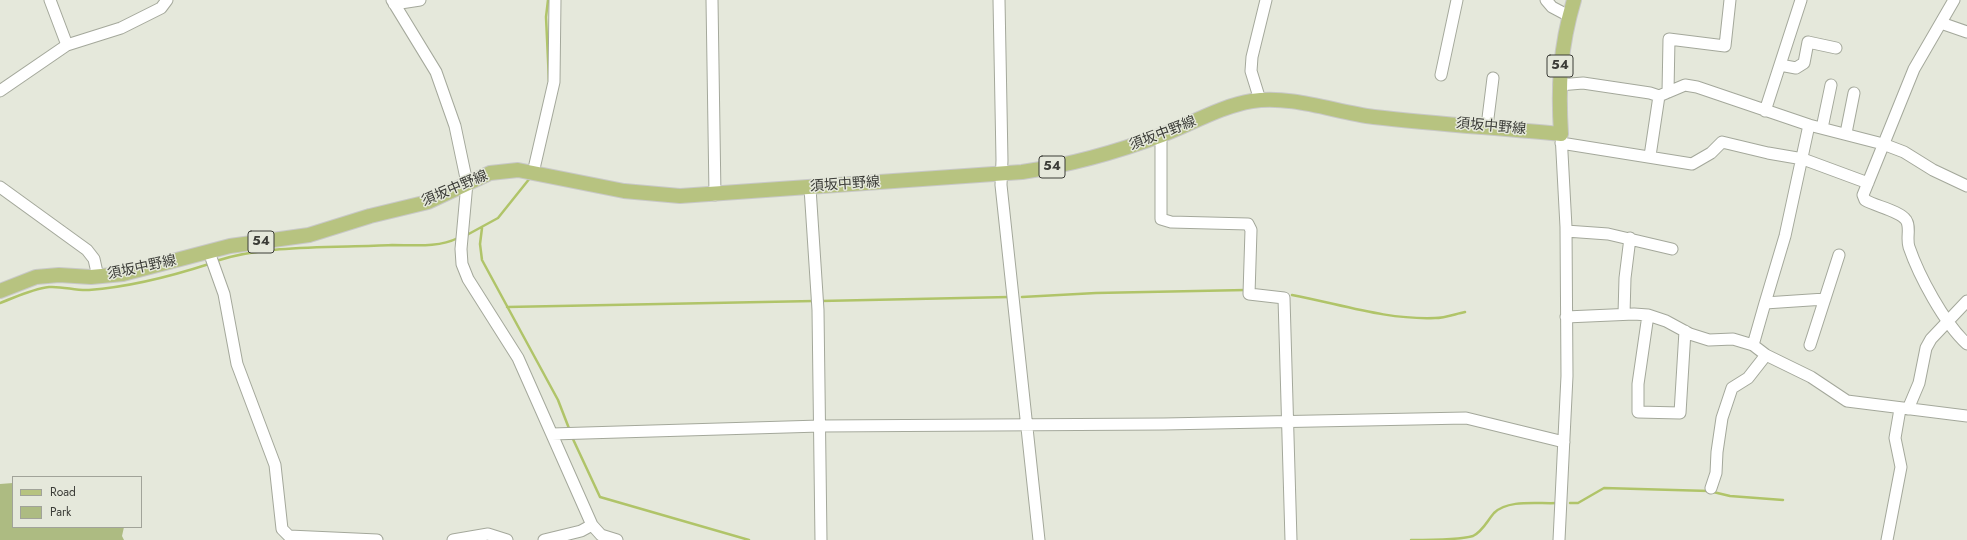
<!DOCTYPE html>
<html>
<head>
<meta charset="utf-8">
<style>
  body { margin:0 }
  #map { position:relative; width:1967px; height:540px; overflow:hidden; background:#e5e8db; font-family:Jost,sans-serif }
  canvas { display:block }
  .legend { position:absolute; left:12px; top:476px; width:130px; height:52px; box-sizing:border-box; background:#e5e8db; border:1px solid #a1a399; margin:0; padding:5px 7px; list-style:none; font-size:12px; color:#3b3c37 }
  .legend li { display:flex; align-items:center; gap:8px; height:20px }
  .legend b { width:20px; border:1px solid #a1a399 }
</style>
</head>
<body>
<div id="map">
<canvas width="1967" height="540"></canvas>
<ul class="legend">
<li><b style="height:5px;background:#b7c380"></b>Road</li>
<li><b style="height:11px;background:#adbb82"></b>Park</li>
</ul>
</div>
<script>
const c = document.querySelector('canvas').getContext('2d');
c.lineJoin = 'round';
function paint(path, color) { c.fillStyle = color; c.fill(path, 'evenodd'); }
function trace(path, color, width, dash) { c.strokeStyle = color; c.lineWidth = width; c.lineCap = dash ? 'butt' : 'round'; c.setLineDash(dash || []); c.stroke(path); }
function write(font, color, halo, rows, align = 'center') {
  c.font = font + ' Jost,"Noto Sans JP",sans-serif'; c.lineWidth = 3; c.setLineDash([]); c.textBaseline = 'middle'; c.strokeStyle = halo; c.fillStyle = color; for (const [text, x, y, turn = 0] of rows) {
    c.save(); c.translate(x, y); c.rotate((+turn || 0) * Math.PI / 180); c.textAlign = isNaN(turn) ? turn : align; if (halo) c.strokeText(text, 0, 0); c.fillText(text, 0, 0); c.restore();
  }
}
paint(new Path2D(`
  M13,483V527H124L122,536L124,540H0V484Z`), '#adbb82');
trace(new Path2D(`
  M548,0L546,17L549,81
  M482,228L480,244L482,260L558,400L570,431
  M465,236L498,218L530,178
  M216,261C268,244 337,248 392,245C414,245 438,248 458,238
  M1292,295C1340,304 1386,320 1435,318C1445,318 1455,314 1465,312
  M1022,297L1096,293L1246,290
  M821,301L1009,297
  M0,303C16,297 32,289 49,287C63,286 76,291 89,290C128,287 172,276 209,264
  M507,307L814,301
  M572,437L600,497L749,540
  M1570,503H1578L1604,488L1709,491L1730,496L1783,500
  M1411,540C1427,540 1460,540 1473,536C1483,531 1487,521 1494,513C1508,499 1538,504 1557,503`), '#b0c469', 2.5);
const minor = new Path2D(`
  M50,0L67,45
  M392,0L436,72L455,126L467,183L461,249L462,264L468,279L518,358L592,525L601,535L617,540
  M712,0L715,195
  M999,0L1002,160L1001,185L1039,540
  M1546,0L1552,7L1569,16
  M1954,0L1914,69L1863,195L1865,200C1875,206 1900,211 1906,220C1911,227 1906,238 1909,247C1919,276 1944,323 1967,344
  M394,4L420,0
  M1941,23L1967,32
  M1780,65L1796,68L1804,63L1808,42L1836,48
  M1441,75L1457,0
  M1559,85L1583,83L1650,93L1659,96L1685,85L1697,87L1809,125L1883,144L1904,152L1933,170L1967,186
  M0,91L67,45L121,28L161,8L167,0
  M1668,92L1669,39L1725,46L1730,0
  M1260,100L1251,71L1252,57L1266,0
  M1765,111L1801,0
  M1487,126L1493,78
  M1822,128L1831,85
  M1846,133L1854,93
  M1161,135V219L1171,222L1248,224L1251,230L1249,294L1284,298L1291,540
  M1561,143L1692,164L1711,153L1722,142L1768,153L1803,159L1868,183
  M1650,156L1659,96
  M533,173L554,82L555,0
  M0,187L87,250L94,259L98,277
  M810,188L818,310L821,540
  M1566,231L1608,234L1672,249
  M209,252L224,294L237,364L275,465L282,529L289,536L377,540
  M1765,303L1785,236L1809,125
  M1624,314L1625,278L1630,238
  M1648,315L1638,384V412L1680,413L1685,331
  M1566,317L1634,314L1648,315L1666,321L1690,334L1709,340L1733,339L1753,345L1766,355L1811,377L1847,401L1967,416
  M1753,345L1765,303L1825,299
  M1810,345L1839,255
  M1908,409L1919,383L1926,348L1931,339L1967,301
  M552,434L820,426L1164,424L1466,418L1564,442
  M1711,488L1716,473L1717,452L1722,418L1732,388L1748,378L1766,355
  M453,540L488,534L507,540
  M544,540L581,531L592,525
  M1559,540L1567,376L1566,227L1561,134
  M1887,540L1901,467L1895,438L1900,409`);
const major = new Path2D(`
  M0,291L36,277L59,275L91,277L123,274L230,246L309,235L370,216L428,202L490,173L518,170L624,191L680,196L1022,172C1070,165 1117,152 1162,135C1191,124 1221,106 1252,101C1292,95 1335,112 1374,117C1436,124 1499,128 1561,134C1558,86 1560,47 1574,0`);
trace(minor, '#a4a89b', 13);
trace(major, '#c8c8c7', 16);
trace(minor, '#fff', 11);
trace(major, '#b7c380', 14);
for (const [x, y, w] of [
  [1560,66,26],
  [1052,167,26],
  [261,242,26]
]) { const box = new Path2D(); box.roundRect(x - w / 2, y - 11, w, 22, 3); c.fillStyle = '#e5e8db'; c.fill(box); trace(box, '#3b3c37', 1); }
write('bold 13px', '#3b3c37', null, [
  ["54",1560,66],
  ["54",1052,167],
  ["54",261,242]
]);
write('14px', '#3b3c37', '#e5e8db', [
  ["須坂中野線",1491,127,5],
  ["須坂中野線",1163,134,-21],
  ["須坂中野線",845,185,-4],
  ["須坂中野線",455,189,-23],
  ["須坂中野線",142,268,-12]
]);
</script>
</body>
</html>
